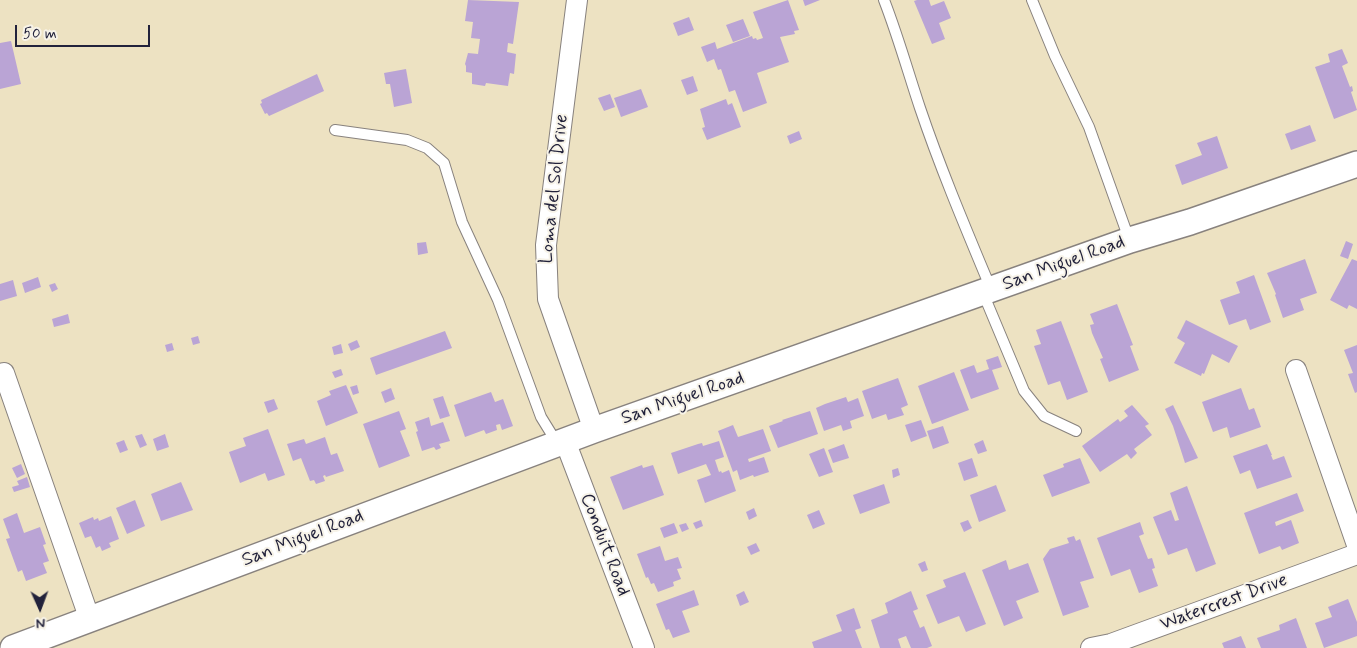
<!DOCTYPE html>
<html>
<head>
<meta charset="utf-8">
<style>
  body { margin:0 }
  #map { position:relative; width:1357px; height:648px; overflow:hidden; background:#ede2c2; font-family:Mynerve,sans-serif }
  canvas { display:block }
  .north { position:absolute; left:15px; top:583px; width:50px; height:50px; -webkit-text-stroke:4px #f7f3e8; paint-order:stroke; rotate:178deg; font-size:14px; font-weight:700; line-height:20px; text-align:center; color:#22223b }
  .north::after { content:''; display:block; margin:auto; width:18px; height:22px; background:#22223b; clip-path:polygon(50% 0,100% 100%,50% 72%,0 100%) }
  .scale { position:absolute; left:15px; top:25px; width:135px; height:22px; box-sizing:border-box; border:2px solid #22223b; border-top:0; padding-left:6px; font-size:15px; line-height:18px; white-space:nowrap; color:#22223b; -webkit-text-stroke:4px #f7f3e8; paint-order:stroke }
</style>
</head>
<body>
<div id="map">
<canvas width="1357" height="648"></canvas>
<div class="north">N</div>
<div class="scale">50 m</div>
</div>
<script>
const c = document.querySelector('canvas').getContext('2d');
c.lineJoin = 'round';
function paint(path, color) { c.fillStyle = color; c.fill(path, 'evenodd'); }
function trace(path, color, width, dash) { c.strokeStyle = color; c.lineWidth = width; c.lineCap = dash ? 'butt' : 'round'; c.setLineDash(dash || []); c.stroke(path); }
function write(font, color, halo, rows, align = 'center') {
  c.font = font + ' Mynerve,sans-serif'; c.lineWidth = 4; c.setLineDash([]); c.textBaseline = 'middle'; c.strokeStyle = halo; c.fillStyle = color; for (const [text, x, y, turn = 0] of rows) {
    c.save(); c.translate(x, y); c.rotate((+turn || 0) * Math.PI / 180); c.textAlign = isNaN(turn) ? turn : align; if (halo) c.strokeText(text, 0, 0); c.fillText(text, 0, 0); c.restore();
  }
}
paint(new Path2D(`
  M468,0L519,2L513,44L508,43L507,52L516,54L514,74L510,73L508,86L486,83L485,86L472,84V73L466,72V66L465,64L468,53L478,54L480,39L471,38L473,22L465,21Z
  M788,0L799,30L794,31L795,34L780,37L789,62L757,73L767,103L743,112L735,90L729,92L721,69L718,70L714,59L707,62L701,47L715,42L717,49L752,36L753,39L756,38L757,40L763,38L753,12Z
  M803,0H820L805,6Z
  M917,0H929L931,6L944,1L951,18L939,23L945,39L932,44L914,1Z
  M689,17L694,30L678,36L673,23Z
  M743,19L750,36L733,42L726,25Z
  M11,41L21,84L0,89V43Z
  M1342,49L1348,63L1342,66L1350,87L1352,86L1353,91L1351,92L1357,110L1334,119L1315,67L1330,62L1328,54Z
  M406,69L412,103L394,107L390,84H386L384,73Z
  M317,74L324,91L269,116L267,113L265,114L260,104L262,103L261,100Z
  M693,76L698,91L687,95L681,80Z
  M641,89L648,107L621,117L614,98Z
  M610,94L615,107L604,111L598,98Z
  M726,99L728,105L732,103L741,127L707,140L702,128L705,127L700,109Z
  M1310,125L1316,141L1291,150L1285,134Z
  M799,131L802,139L790,144L787,136Z
  M1217,136L1228,168L1182,185L1175,165L1202,155L1197,143Z
  M1346,241L1353,244L1348,259L1340,256Z
  M426,242L428,253L418,255L417,243Z
  M1305,259L1317,293L1300,299L1304,310L1283,318L1275,295L1276,294L1267,273Z
  M1352,259L1357,261V309L1349,305L1347,309L1330,300Z
  M1254,275L1271,322L1250,330L1246,319L1229,325L1220,300L1240,293L1236,282Z
  M38,277L41,287L25,293L22,283Z
  M13,280L17,296L0,301V284Z
  M55,283L58,289L52,292L49,285Z
  M1117,304L1133,345L1130,346L1139,370L1109,382L1100,359L1103,358L1092,333L1090,325L1094,324L1090,314Z
  M68,314L70,323L54,327L52,319Z
  M1186,320L1238,346L1229,363L1212,354L1204,374L1202,373L1201,376L1174,363L1185,343L1177,338Z
  M1061,321L1088,392L1067,400L1060,381L1048,385L1034,346L1041,344L1036,330Z
  M445,331L452,348L376,375L370,358Z
  M198,336L200,343L193,345L191,338Z
  M357,340L360,347L351,351L348,344Z
  M172,343L174,350L167,352L165,345Z
  M341,344L343,353L334,355L332,347Z
  M1357,345V392L1355,393L1348,374L1353,373L1344,350Z
  M998,356L1002,367L992,370L999,389L971,399L960,370L974,365L977,373L989,369L986,360Z
  M341,369L343,375L335,378L332,372Z
  M954,372L969,410L932,424L918,386Z
  M898,378L908,405L901,408L904,415L888,420L886,414L872,419L862,391Z
  M346,385L358,413L326,426L317,401L331,395L329,391Z
  M357,385L359,393L353,395L350,387Z
  M391,388L395,399L385,403L381,392Z
  M1241,388L1249,410L1254,408L1261,427L1230,438L1227,427L1213,432L1202,402Z
  M491,392L495,402L503,399L513,426L502,430L500,424L496,425L497,430L486,434L484,430L465,437L454,405Z
  M443,396L450,416L440,419L433,399Z
  M846,397L848,402L858,398L864,416L850,421L852,428L843,431L841,425L824,431L816,408L825,404Z
  M274,399L278,409L268,413L264,402Z
  M1132,405L1149,424L1145,426L1152,435L1134,449L1137,453L1131,459L1127,454L1100,472L1082,446L1118,419L1120,422L1128,416L1124,411Z
  M1173,405L1198,458L1185,463L1173,426L1165,409Z
  M399,411L406,429L400,431L410,456L379,468L363,424Z
  M810,411L818,434L778,448L769,426L783,421L782,420Z
  M429,417L431,426L443,422L450,441L439,444L441,448L436,450L434,447L422,451L416,432L418,431L415,422Z
  M921,420L927,436L911,442L905,425Z
  M733,425L738,437L763,429L771,451L748,459L749,462L764,457L769,472L754,477L753,475L740,480L737,470L733,472L718,431Z
  M943,426L949,443L933,449L927,431Z
  M268,429L285,475L268,481L265,473L240,483L229,452L246,446L243,438Z
  M142,434L147,445L140,448L135,436Z
  M165,434L169,447L157,451L153,439Z
  M325,437L331,455L337,453L344,471L326,477L325,475L323,476L325,481L316,484L314,480L310,481L301,458L293,461L287,444L304,439L306,444Z
  M124,440L128,450L120,453L116,443Z
  M983,440L987,451L978,454L974,444Z
  M719,441L724,457L715,460L719,472L721,471L722,473L729,470L736,491L705,503L697,480L711,475L706,464L678,474L671,453L698,444L702,443L703,446Z
  M844,444L849,458L833,463L828,450Z
  M1267,444L1272,455H1271L1273,460L1284,456L1292,477L1257,489L1250,470L1240,474L1233,456Z
  M824,448L833,472L819,477L809,454Z
  M972,458L978,476L964,481L958,463Z
  M1080,458L1090,483L1052,497L1043,475L1064,467L1063,464Z
  M21,464L25,474L17,478L12,468Z
  M642,465L643,468L653,465L664,495L623,510L610,477Z
  M898,468L900,475L893,478L892,470Z
  M27,477L30,487L14,492L12,487L19,485L17,481Z
  M181,482L193,510L161,521L151,494Z
  M884,484L890,503L860,514L853,495Z
  M996,485L1006,511L979,522L970,495Z
  M1187,486L1216,564L1196,572L1187,548L1168,555L1153,517L1171,510L1175,521L1179,520L1170,493Z
  M1297,493L1304,511L1275,522L1276,526L1291,520L1299,543L1282,550L1280,546L1259,554L1244,513Z
  M135,500L145,526L127,534L116,508Z
  M754,508L757,516L749,520L746,512Z
  M819,510L825,524L813,529L807,515Z
  M17,513L24,533L40,527L46,544L43,545L49,561L43,563L47,573L26,581L22,570L18,572L6,539L10,538L3,519Z
  M111,516L119,539L109,543L111,547L102,551L100,546L96,548L91,536L85,538L79,523L93,517L94,520L98,518L99,521Z
  M701,520L703,526L696,529L693,523Z
  M968,520L972,528L964,532L960,523Z
  M1140,522L1144,534L1139,536L1148,559L1152,558L1155,568L1152,569L1158,586L1139,593L1130,569L1111,576L1097,538Z
  M674,523L678,533L664,538L660,528Z
  M686,523L689,529L682,532L679,525Z
  M1074,536L1076,541L1080,539L1094,578L1080,582L1089,607L1063,616L1043,559L1050,549L1069,543L1067,538Z
  M756,543L760,551L751,555L747,547Z
  M660,546L665,561L678,557L682,568L677,569L681,579L673,582L674,586L658,592L654,583L651,584L648,577L646,578L637,554Z
  M1006,560L1009,570L1028,563L1039,592L1016,601L1023,618L1004,626L982,570Z
  M925,561L928,570L922,572L918,564Z
  M965,572L986,624L966,632L959,616L938,624L926,595L946,587L943,580Z
  M694,590L699,605L682,611L690,632L673,638L669,629L666,630L656,604Z
  M744,591L749,602L740,606L736,595Z
  M911,591L918,609L913,611L920,628L924,626L932,646L927,648H911L906,636L898,639L901,648H880L871,620L888,613L885,603Z
  M1348,599L1357,622V636L1324,648L1315,623L1332,617L1328,607Z
  M854,608L861,628L855,630L862,648H814L812,642L842,631L836,615Z
  M1296,618L1307,648H1261L1257,638L1280,630L1279,625Z
  M1241,636L1246,648H1224L1222,643Z`), '#baa4d5');
const service = new Path2D(`
  M884,0C898,36 908,72 920,108C941,170 966,229 991,289
  M1032,0L1055,56L1089,127L1129,239
  M335,130L407,140L427,148L444,163L462,222L498,300L541,417L557,443
  M983,293L1024,391L1044,416L1076,431`);
const minor = new Path2D(`
  M577,0L546,245L548,299L594,430
  M1296,370L1357,545
  M4,373L90,620
  M565,441L644,648
  M1091,648L1111,644L1357,554`);
const tertiary = new Path2D(`
  M13,648L594,430L1130,240L1190,222L1357,164`);
trace(service, '#88827e', 12);
trace(minor, '#88827e', 22);
trace(tertiary, '#88827e', 28);
trace(service, '#fff', 10);
trace(minor, '#fff', 20);
trace(tertiary, '#fff', 25);
write('19px', '#22223b', '#f7f3e8', [
  ["Loma del Sol Drive",555,189,-84],
  ["San Miguel Road",1064,264,-20],
  ["San Miguel Road",683,399,-19],
  ["San Miguel Road",303,539,-21],
  ["Conduit Road",604,545,69],
  ["Watercrest Drive",1224,603,-20]
]);
</script>
</body>
</html>
